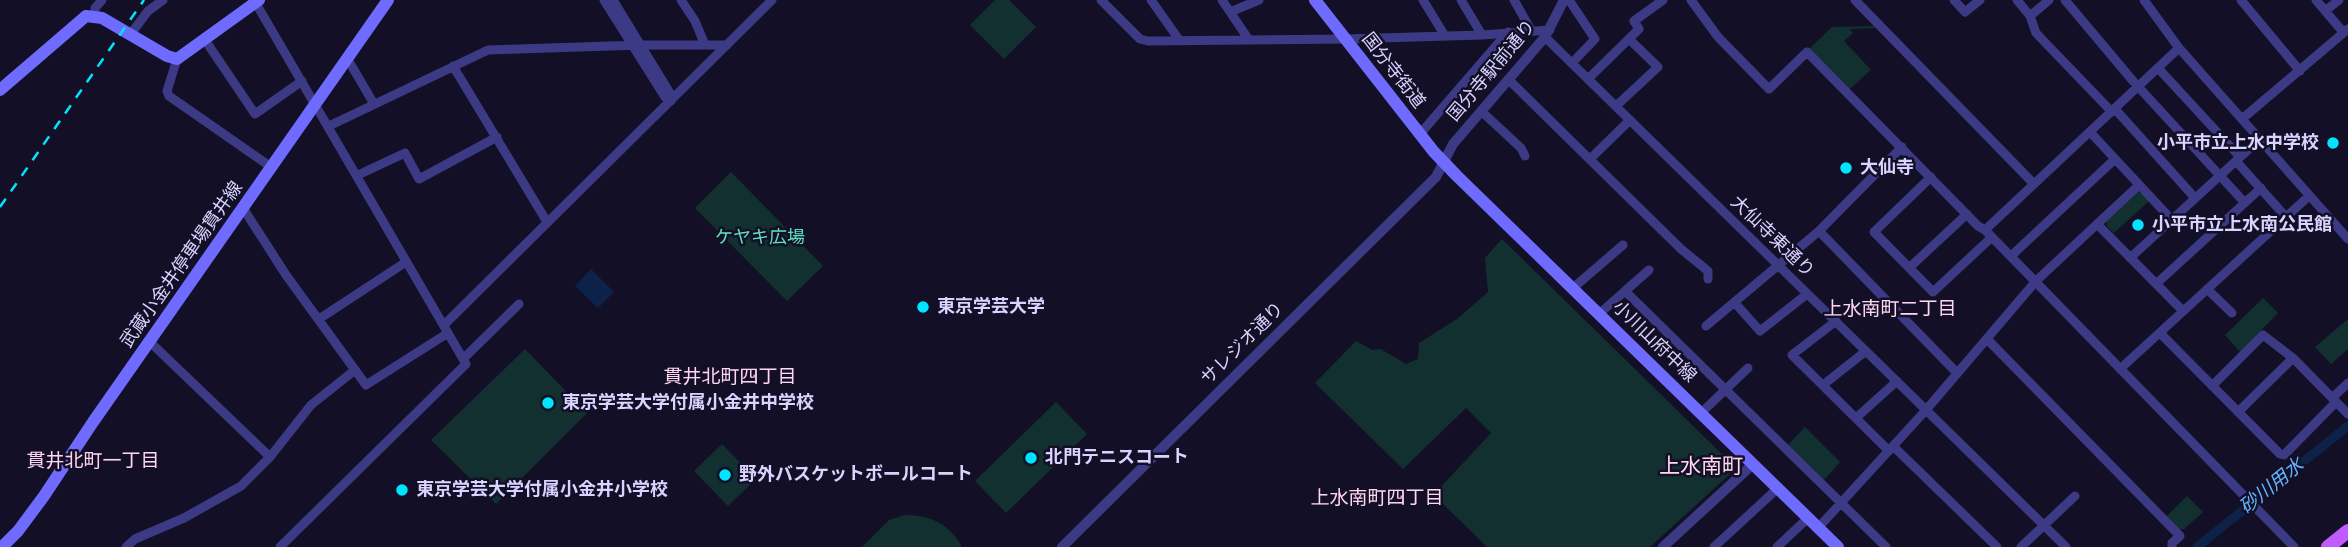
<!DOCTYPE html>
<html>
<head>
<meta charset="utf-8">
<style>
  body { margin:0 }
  canvas { display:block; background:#130f26 }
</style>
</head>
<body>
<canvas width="2348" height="547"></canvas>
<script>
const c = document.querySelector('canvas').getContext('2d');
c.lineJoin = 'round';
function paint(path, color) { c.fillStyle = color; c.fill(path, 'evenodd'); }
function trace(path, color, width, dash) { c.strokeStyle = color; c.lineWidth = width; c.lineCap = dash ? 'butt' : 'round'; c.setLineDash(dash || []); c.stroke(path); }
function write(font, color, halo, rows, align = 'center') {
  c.font = font + ' "Archivo Narrow","Noto Sans JP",sans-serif'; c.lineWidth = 5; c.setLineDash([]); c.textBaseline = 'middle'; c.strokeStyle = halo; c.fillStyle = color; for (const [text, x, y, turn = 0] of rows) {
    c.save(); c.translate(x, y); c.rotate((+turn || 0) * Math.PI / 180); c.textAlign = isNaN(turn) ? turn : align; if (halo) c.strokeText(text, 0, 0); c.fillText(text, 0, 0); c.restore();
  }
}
paint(new Path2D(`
  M995,0H1009L1036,27L1004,59L970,25Z
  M1875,26L1876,28L1850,29L1853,33L1844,41L1871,70L1851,88L1849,89L1809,49L1832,27Z
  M731,172L823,266L787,301L695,208Z
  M2138,192L2142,193L2149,201L2114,233L2107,226L2106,221Z
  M1502,239L1730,462V474L1650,547H1487L1437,498L1439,489L1491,433L1466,408L1403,469L1315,383L1356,341L1372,350L1381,349L1406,364L1418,359L1419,343L1457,319L1488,292L1485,258Z
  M2263,298L2278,313L2240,352L2225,335Z
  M2348,319V349L2331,364L2315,347Z
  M525,349L587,413L496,504L431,440Z
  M1056,402L1087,434L1006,513L975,481Z
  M1805,427L1840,462L1824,480L1788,445Z
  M722,444L756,479L728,506L694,471Z
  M2187,496L2203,512L2184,529H2179L2166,517Z
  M905,515C930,515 950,524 962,547H862L889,520Z`), '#12302f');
paint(new Path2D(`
  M591,269L614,292L598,308L575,286Z`), '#0c2248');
trace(new Path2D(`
  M2197,547L2348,426`), '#0c2248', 9);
trace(new Path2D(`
  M254,0L466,364L280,547
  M604,0L665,97L671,101
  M613,0L670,93L671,101
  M681,0L695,21L705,45
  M1101,0L1140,39L1148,41L1346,39L1482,35L1550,30
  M1151,0L1180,41
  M1222,0L1249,40
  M1423,0L1445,36
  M1461,0L1482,35
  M1514,0L1531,30
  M1569,0L1595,39L1572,63
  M1691,0L1718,37L1769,89L1807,52L1978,226L1985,230L2294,547
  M1855,0L2034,184
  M1954,0L1965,12L1980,0
  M2017,0L2030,16L2036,33L2112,112
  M2065,0L2133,81L2245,203
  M2144,0L2179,48L2348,239
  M2241,0L2300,71
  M2316,0L2343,32
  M2325,11L2339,0
  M1230,12L1259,0
  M95,15V8L102,0
  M2030,16L2049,0
  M130,35L148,11L163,0
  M1545,37L2066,547
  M205,40L255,114L302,81
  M347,58L374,104
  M177,59L167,91L169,96L271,167
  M453,66L547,222
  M2158,68L2240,157
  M1588,79L1639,29L1634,21L1663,0
  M1509,80L1681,249L1708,271V279
  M1616,106L1658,67L1629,39
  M2115,109L2195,198
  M1481,111L1521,148L1525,156
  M2242,119L2348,29
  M329,126L488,50L640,45H727
  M2090,132L2172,220
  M1420,134L1508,32
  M1591,158L1630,120
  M2236,161L2286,217
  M358,175L405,153L419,179L497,137
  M1931,177L1874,232L1933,292L1992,237
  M243,208L286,275L366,385L448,333
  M2097,224L2183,311
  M1985,230L2179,48
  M1819,231L1957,373
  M2011,256L2115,159
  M2130,258L2260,139
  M1909,268L1967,214
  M2156,284L2261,188
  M1573,288L1623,245
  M2207,289L2232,313
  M1625,291L1649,270
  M1735,303L1760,331L1807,294
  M1599,314L1625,291L1886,547
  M319,319L406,262
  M1836,321L1792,355L1889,451
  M444,325L772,0
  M1706,326L1819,231L1902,147
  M2160,333L2280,454L2284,455L2336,402
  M1987,339L2180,536L2172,543V547
  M150,342L270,457
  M464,358L519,304
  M2120,369L2309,196
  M1823,385L1866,351
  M2212,386L2263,335L2293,358L2348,414
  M2332,398L2348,383
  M2238,412L2293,358
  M1701,413L1748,368
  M1856,418L1897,381
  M1893,446L1997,547
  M1818,528L1926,410L2036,281L2139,185
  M126,547L135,539L184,518L241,486L270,457L311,405L355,370
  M1714,547L1778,488
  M1777,547L1808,518
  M2021,547L2075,496`), '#3d3a85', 9);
trace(new Path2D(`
  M1062,547L1436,177L1453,144L1545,37L1564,0
  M1663,547L1753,464`), '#3d3a85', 10);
trace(new Path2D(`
  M1315,0L1434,152L1457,176L1838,547
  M0,90L86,16L102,18L167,56L177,59L259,0
  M2,547L18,531L44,496L93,422L388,0`), '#6f6bff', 12);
trace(new Path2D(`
  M2328,547L2348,531`), '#c25bff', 14);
trace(new Path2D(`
  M0,207L144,0`), '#00e5ff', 2.5, [10, 9]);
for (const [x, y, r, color] of [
  [2333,143,7,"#00e5ff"],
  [1846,168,7,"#00e5ff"],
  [2138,225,7,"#00e5ff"],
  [923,307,7,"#00e5ff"],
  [548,403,7,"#00e5ff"],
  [1031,458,7,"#00e5ff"],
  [725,475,7,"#00e5ff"],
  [402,490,7,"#00e5ff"]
]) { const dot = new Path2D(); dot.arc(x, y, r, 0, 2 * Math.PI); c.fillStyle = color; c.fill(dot); trace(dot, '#130f26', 2.5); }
write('18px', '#d9d4ff', '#130f26', [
  ["国分寺街道",1393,71,52],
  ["国分寺駅前通り",1492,71,-50],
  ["大仙寺東通り",1772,237,44],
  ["武蔵小金井停車場貫井線",182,265,-55],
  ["小川山府中線",1654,342,44],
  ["サレジオ通り",1243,344,-45]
]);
write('bold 18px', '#d9d4ff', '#130f26', [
  ["小平市立上水中学校",2319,143,"right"],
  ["大仙寺",1860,168],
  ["小平市立上水南公民館",2152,225],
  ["東京学芸大学",937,307],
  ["東京学芸大学付属小金井中学校",562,403],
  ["北門テニスコート",1045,458],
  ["野外バスケットボールコート",739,475],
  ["東京学芸大学付属小金井小学校",416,490]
], 'left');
write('18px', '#5fe0c0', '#130f26', [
  ["ケヤキ広場",760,238]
]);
write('19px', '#ffd6f0', '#130f26', [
  ["上水南町二丁目",1890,310],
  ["貫井北町四丁目",730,378],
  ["貫井北町一丁目",93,462],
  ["上水南町四丁目",1377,499]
]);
write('italic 19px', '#62b6ff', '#130f26', [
  ["砂川用水",2272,487,-39]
]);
write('21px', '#ffd6f0', '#130f26', [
  ["上水南町",1701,467]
]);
</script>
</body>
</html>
